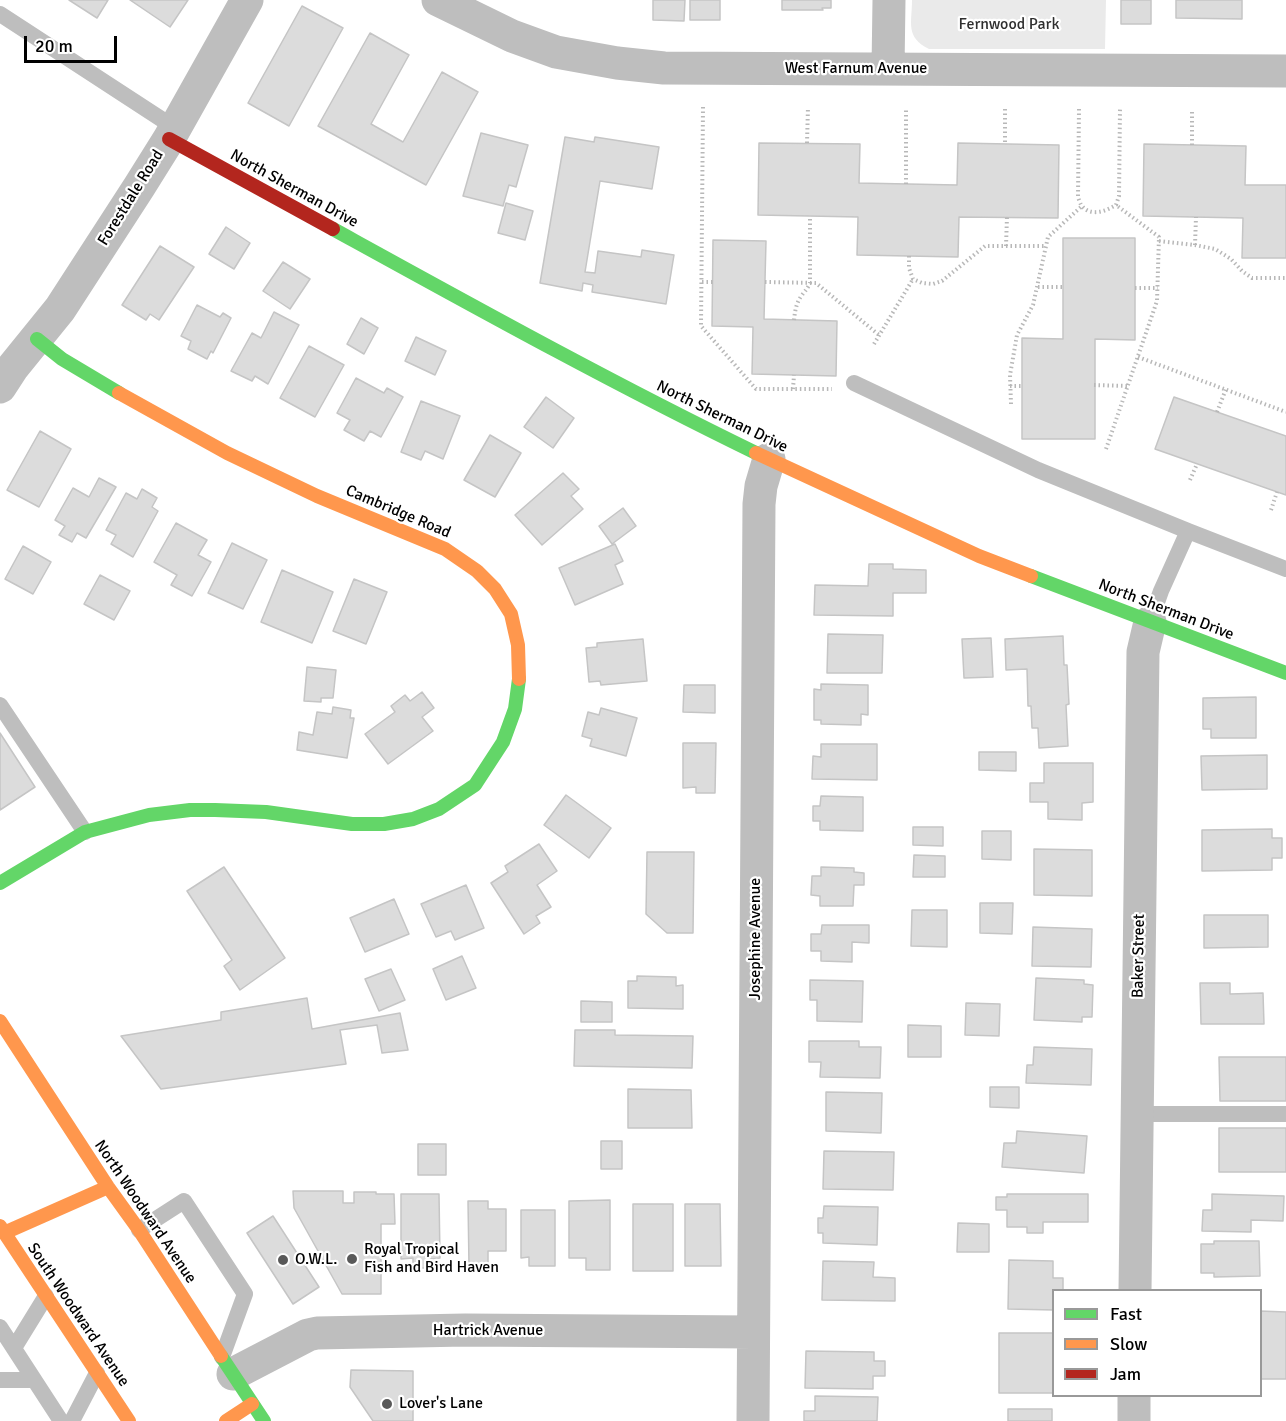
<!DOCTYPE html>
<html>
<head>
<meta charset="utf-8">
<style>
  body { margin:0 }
  #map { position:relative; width:1286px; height:1421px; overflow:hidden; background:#fff; font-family:Signika,sans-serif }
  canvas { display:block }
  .legend { position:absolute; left:1052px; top:1289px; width:210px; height:108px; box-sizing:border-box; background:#fff; border:2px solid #999; margin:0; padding:8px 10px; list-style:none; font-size:18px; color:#000 }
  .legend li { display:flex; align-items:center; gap:12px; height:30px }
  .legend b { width:30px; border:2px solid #999 }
  .scale { position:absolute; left:24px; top:36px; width:93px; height:27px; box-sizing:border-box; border:3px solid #000; border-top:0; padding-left:8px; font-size:18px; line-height:21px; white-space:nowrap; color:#000; -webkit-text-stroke:4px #fff; paint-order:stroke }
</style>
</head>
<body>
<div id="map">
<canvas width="1286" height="1421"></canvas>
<ul class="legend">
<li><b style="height:8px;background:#63d668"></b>Fast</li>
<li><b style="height:8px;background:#ff974d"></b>Slow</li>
<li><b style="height:8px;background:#b3261e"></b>Jam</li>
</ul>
<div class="scale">20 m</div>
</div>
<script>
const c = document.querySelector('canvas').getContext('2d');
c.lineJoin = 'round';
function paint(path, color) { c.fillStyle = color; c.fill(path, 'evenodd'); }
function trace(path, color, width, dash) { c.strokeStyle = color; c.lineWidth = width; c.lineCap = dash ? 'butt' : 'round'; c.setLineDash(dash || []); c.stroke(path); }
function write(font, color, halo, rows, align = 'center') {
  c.font = font + ' Signika,sans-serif'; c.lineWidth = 4.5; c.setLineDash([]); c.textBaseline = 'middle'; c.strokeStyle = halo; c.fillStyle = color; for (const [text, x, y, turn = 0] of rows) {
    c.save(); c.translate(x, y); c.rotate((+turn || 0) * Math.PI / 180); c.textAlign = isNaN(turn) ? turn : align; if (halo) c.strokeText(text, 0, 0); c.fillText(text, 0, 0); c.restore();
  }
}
paint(new Path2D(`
  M912,0H1106L1105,49H929C905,37 912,23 912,0Z`), '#eaeaea');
const building = new Path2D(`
  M69,0H108L97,18Z
  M130,0H188L170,27Z
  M653,0H685L684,21L653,20Z
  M690,0H720V20H690Z
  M782,0H831V8H822L823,10H782Z
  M1121,0H1151V24H1121Z
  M1176,0H1242V19L1176,18Z
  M302,6L343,28L289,126L248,103Z
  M370,33L409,55L371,124L403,142L442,72L478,92L426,185L318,126Z
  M481,133L528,145L516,187L509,185L503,206L463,196Z
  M565,137L594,142L595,137L659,147L652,189L600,181L585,272L595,273L598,251L641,257L642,250L674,255L666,304L592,292L593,285L583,283L582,291L540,283Z
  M759,143L860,144L859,183L957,185L958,143L1059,145L1058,218L959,217L958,257L857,255L858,217L758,215Z
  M1144,144L1246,146L1245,185H1286V258H1242L1243,218L1143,216Z
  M506,203L533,211L525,240L498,233Z
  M226,227L250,243L234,269L209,254Z
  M1063,238H1135V340L1095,339V439H1022V338L1063,339Z
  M713,240L766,241L764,319L837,321L836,376L752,374L753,327L712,326Z
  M160,246L194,267L159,320L150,314L146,320L122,305Z
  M283,262L310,279L290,309L263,291Z
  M197,305L220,317L223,313L231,318L213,353L211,351L207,359L188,349L191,341L181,336Z
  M274,312L299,325L268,384L255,376L252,381L231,371L252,333L261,338Z
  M361,318L378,328L364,354L347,344Z
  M416,337L446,351L435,375L405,361Z
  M309,346L344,365L315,417L280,398Z
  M356,378L384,393L387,388L403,397L381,437L370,431L364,441L344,430L350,420L337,413Z
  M546,397L574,418L553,448L524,427Z
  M1174,397L1286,436V495L1155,449Z
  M421,401L460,416L443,459L425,451L421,460L401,452Z
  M40,431L71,449L39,507L7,490Z
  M490,435L521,453L495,497L464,480Z
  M563,473L579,489L571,496L583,509L542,545L515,515Z
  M99,478L116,487L86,538L77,533L72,542L59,535L65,526L55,520L73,488L89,497Z
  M142,489L157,498L152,507L158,511L133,557L111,544L116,535L106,530L126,493L137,499Z
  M623,508L636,526L612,544L599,526Z
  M176,523L207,540L198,555L211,562L192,596L171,585L177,575L154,562Z
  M232,543L267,560L243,609L208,593Z
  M615,544L623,561L615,565L623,584L575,605L559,568Z
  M23,546L51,562L33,594L5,579Z
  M869,564H893V569L926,570V593H893V616L814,615L815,585L868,586Z
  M282,570L333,592L312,643L261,622Z
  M100,575L130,591L114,620L84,604Z
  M354,579L387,592L366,644L333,631Z
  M828,634L883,635L882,673H827Z
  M1063,636L1064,665H1067L1069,704L1066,705L1068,746L1039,748L1038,728H1032L1031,706H1028L1027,669L1006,670L1005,639Z
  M991,638L993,677L964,678L962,639Z
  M643,639L647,681L601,685L600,681L589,682L586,648L597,647V643Z
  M307,667L336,670L333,698H321V702L304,701Z
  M821,684L868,685V715L861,714V725L821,724V720H814V689L821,690Z
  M684,685H715V713L683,712Z
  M422,692L434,708L422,717L433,731L388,764L365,734L395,712L391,706L405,695L410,701Z
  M1256,697V738H1211V729H1203V698Z
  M333,707L351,710L350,718H354L347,758L297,750L299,732L313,735L317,712L332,714Z
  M601,708L637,718L626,756L590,746L592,739L582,736L588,712L599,715Z
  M0,733L35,787L0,810Z
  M683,743H716L715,793H696V787L683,788Z
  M821,744H877V780L812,779L813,756L821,757Z
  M979,752H1016V771L979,770Z
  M1267,755V789L1202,790L1201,756Z
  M1044,763H1093V802L1082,803V820L1048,819V802H1030V783H1044Z
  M566,795L611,828L589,858L544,825Z
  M821,796L863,797V831L820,830V821H813V806H820Z
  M913,827H943V846L913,845Z
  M1272,829V838H1282V858H1272V870L1202,871V830Z
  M982,831H1011V860L982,859Z
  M539,844L557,871L537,885L551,907L536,916L540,923L524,934L491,883L508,872L505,866Z
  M1034,849L1092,850V896L1034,895Z
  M647,852H694L693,933H667L646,914Z
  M914,855L945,856V877H913Z
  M224,867L285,958L240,990L224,966L232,960L187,891Z
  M821,867L854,868V872L864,873V885H854L853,906H820V896L811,895L812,876H821Z
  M466,885L484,928L455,940L451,931L436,937L421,904Z
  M394,899L409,934L365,952L350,918Z
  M980,903H1013L1012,934L980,933Z
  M912,910H947V947L911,946Z
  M1204,915H1268V947L1204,948Z
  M822,925H869V943L852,942V962L821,961V951H811V934H821Z
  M1033,927L1092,929L1091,967L1032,966Z
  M462,956L476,988L446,1000L433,969Z
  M391,969L405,1000L379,1011L365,979Z
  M637,976L676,977V986L683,985V1009L628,1008V981H637Z
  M1036,978L1084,980V984L1093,985L1092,1017H1082V1022L1034,1020Z
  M810,980L863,981L862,1022L817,1021V1000H810Z
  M1200,983H1230V994L1263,993L1264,1024H1201Z
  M307,998L312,1029L400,1013L408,1050L382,1053L377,1025L340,1030L346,1064L161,1089L121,1036L221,1020V1012Z
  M581,1001L612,1002V1022H581Z
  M966,1003L1000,1004L999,1036L965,1035Z
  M908,1025L941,1026V1057H908Z
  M575,1030H615V1035L693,1036L692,1068L574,1066Z
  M809,1041H859V1047H881L880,1078L820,1077L821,1062H809Z
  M1034,1047L1092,1049L1091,1085L1026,1083L1027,1065H1033Z
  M1219,1057H1286V1101H1220Z
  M990,1087H1019V1108L990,1107Z
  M628,1089L691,1090L692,1128H628Z
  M826,1092L882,1093L881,1133L826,1131Z
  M1219,1128H1286V1172H1219Z
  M1017,1131L1087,1136L1084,1173L1002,1167L1004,1143H1016Z
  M601,1141H622V1169H601Z
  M418,1144H446V1175H418Z
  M824,1151L894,1152L893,1190L823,1189Z
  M293,1191H343V1203H354V1192H376V1194H394L395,1224H381V1294H342L294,1208Z
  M401,1194H439L440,1258L429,1259V1268H413V1258L401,1259Z
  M1007,1194H1088V1222H1043V1233H1027V1227H1007V1210H996V1197H1007Z
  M1212,1194L1284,1196L1283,1221L1251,1220V1232L1202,1231L1203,1210H1212Z
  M610,1200V1270H586V1258H569V1201Z
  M468,1201H488V1209H506V1251H488V1267H469Z
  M633,1204H673V1271H633Z
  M685,1204H720L721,1266H685Z
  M824,1206L878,1207L877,1245L823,1243V1233H818V1218H823Z
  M521,1210H555V1266H529V1257L521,1258Z
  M273,1216L319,1287L293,1304L247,1233Z
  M958,1223L989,1224V1252H957Z
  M1214,1241H1259L1260,1276L1214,1277V1273H1201V1244H1214Z
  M1009,1260L1053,1261V1278H1063V1290H1054V1310L1008,1309Z
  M823,1261L874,1262L873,1277L895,1278V1301L822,1300Z
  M1260,1311L1286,1312V1379H1260Z
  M999,1333H1054V1393H999Z
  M806,1351L874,1352V1361H885V1376H873V1389L805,1388Z
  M351,1370L413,1371V1421H373L350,1387Z
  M815,1396L878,1397L877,1421H804V1411H815Z
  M1008,1409H1052V1421H1008Z`);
paint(building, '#dcdcdc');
trace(building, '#c5c5c5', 1.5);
trace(new Path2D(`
  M703,107L701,326L756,389H832
  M1005,109V144
  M1079,109L1078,197C1078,197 1081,206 1082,206C1091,217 1106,211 1116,205L1119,196L1120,109
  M807,143L808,107
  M1192,145V109
  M906,184V108
  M1159,241L1195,245L1215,249L1231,259L1242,271L1252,278H1286
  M1195,245L1196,217
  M1006,246L1007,217
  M909,256V268L913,279L922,283L933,284L942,281L985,246H1046
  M702,282H713
  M765,282L816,283L879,335
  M1038,287H1063
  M1135,288H1158
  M794,320C795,311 796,303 802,295C805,291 808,288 810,283V216
  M874,344L913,279
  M1138,357L1286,412
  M1094,385L1128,386
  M1010,386H1023
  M793,389L794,375
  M1011,404L1010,375L1017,335L1033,305L1048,237L1082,206
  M1217,412L1226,389
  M1106,449L1157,301L1159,237L1116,205
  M1190,480L1197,464
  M1271,510L1277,492`), '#b8b8b8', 4, [1.5, 3]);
trace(new Path2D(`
  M0,14L175,128
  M854,383L1038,470L1188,531
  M1150,622L1161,591L1188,531L1286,569
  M0,705L85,832
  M1137,1114H1286
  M139,1230L184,1201L245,1294L222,1357
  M0,1327L61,1421
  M14,1348L46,1296
  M0,1380H34
  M72,1421L97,1373`), '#bebebe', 16);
trace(new Path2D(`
  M438,0L512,36L556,52L617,63L664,68L1286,71
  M888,69L889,0
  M0,387L13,367L60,309L139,187L169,139L247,0
  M1135,1290L1143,652L1150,622
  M233,1374L308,1335L317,1333L465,1330L753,1332
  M753,1421L759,504L761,486L769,459
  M1134,1421V1396`), '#bebebe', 33);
trace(new Path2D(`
  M333,229C473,306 612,383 756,453
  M37,339L62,359L119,393
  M1031,576L1286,673
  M0,883L85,832L149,815L190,810H215L266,812L352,824H384L413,819L439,809L475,785L503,742L515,709L519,679
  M221,1356L264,1421`), '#63d668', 14);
trace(new Path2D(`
  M119,393L227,453L317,496L445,549L477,571L495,589L511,614L518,645L519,679
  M756,453L979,556L1031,576
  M0,1021L108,1187L139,1230L221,1356
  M0,1226L129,1421
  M4,1233L108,1187
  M226,1421L252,1404`), '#ff974d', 14);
trace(new Path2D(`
  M169,139L333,229`), '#b3261e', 14);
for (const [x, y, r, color] of [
  [352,1259,6,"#595959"],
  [283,1260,6,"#595959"],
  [387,1404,6,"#595959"]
]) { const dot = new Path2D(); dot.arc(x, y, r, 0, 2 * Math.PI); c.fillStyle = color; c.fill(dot); trace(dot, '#fff', 2); }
write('16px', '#2f2f2f', '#fff', [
  ["Fernwood Park",1009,25]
]);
write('16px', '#000', '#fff', [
  ["West Farnum Avenue",856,69],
  ["North Sherman Drive",294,189,29],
  ["Forestdale Road",131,198,-58],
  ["North Sherman Drive",722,417,26],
  ["Cambridge Road",398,512,23],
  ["North Sherman Drive",1166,610,21],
  ["Josephine Avenue",756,939,-90],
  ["Baker Street",1139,956,-89],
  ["North Woodward Avenue",145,1212,56],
  ["South Woodward Avenue",78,1315,56],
  ["Hartrick Avenue",488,1331]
]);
write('16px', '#000', '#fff', [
  ["Royal Tropical",364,1250],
  ["Fish and Bird Haven",364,1268],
  ["O.W.L.",295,1260],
  ["Lover's Lane",399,1404]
], 'left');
</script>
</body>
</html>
